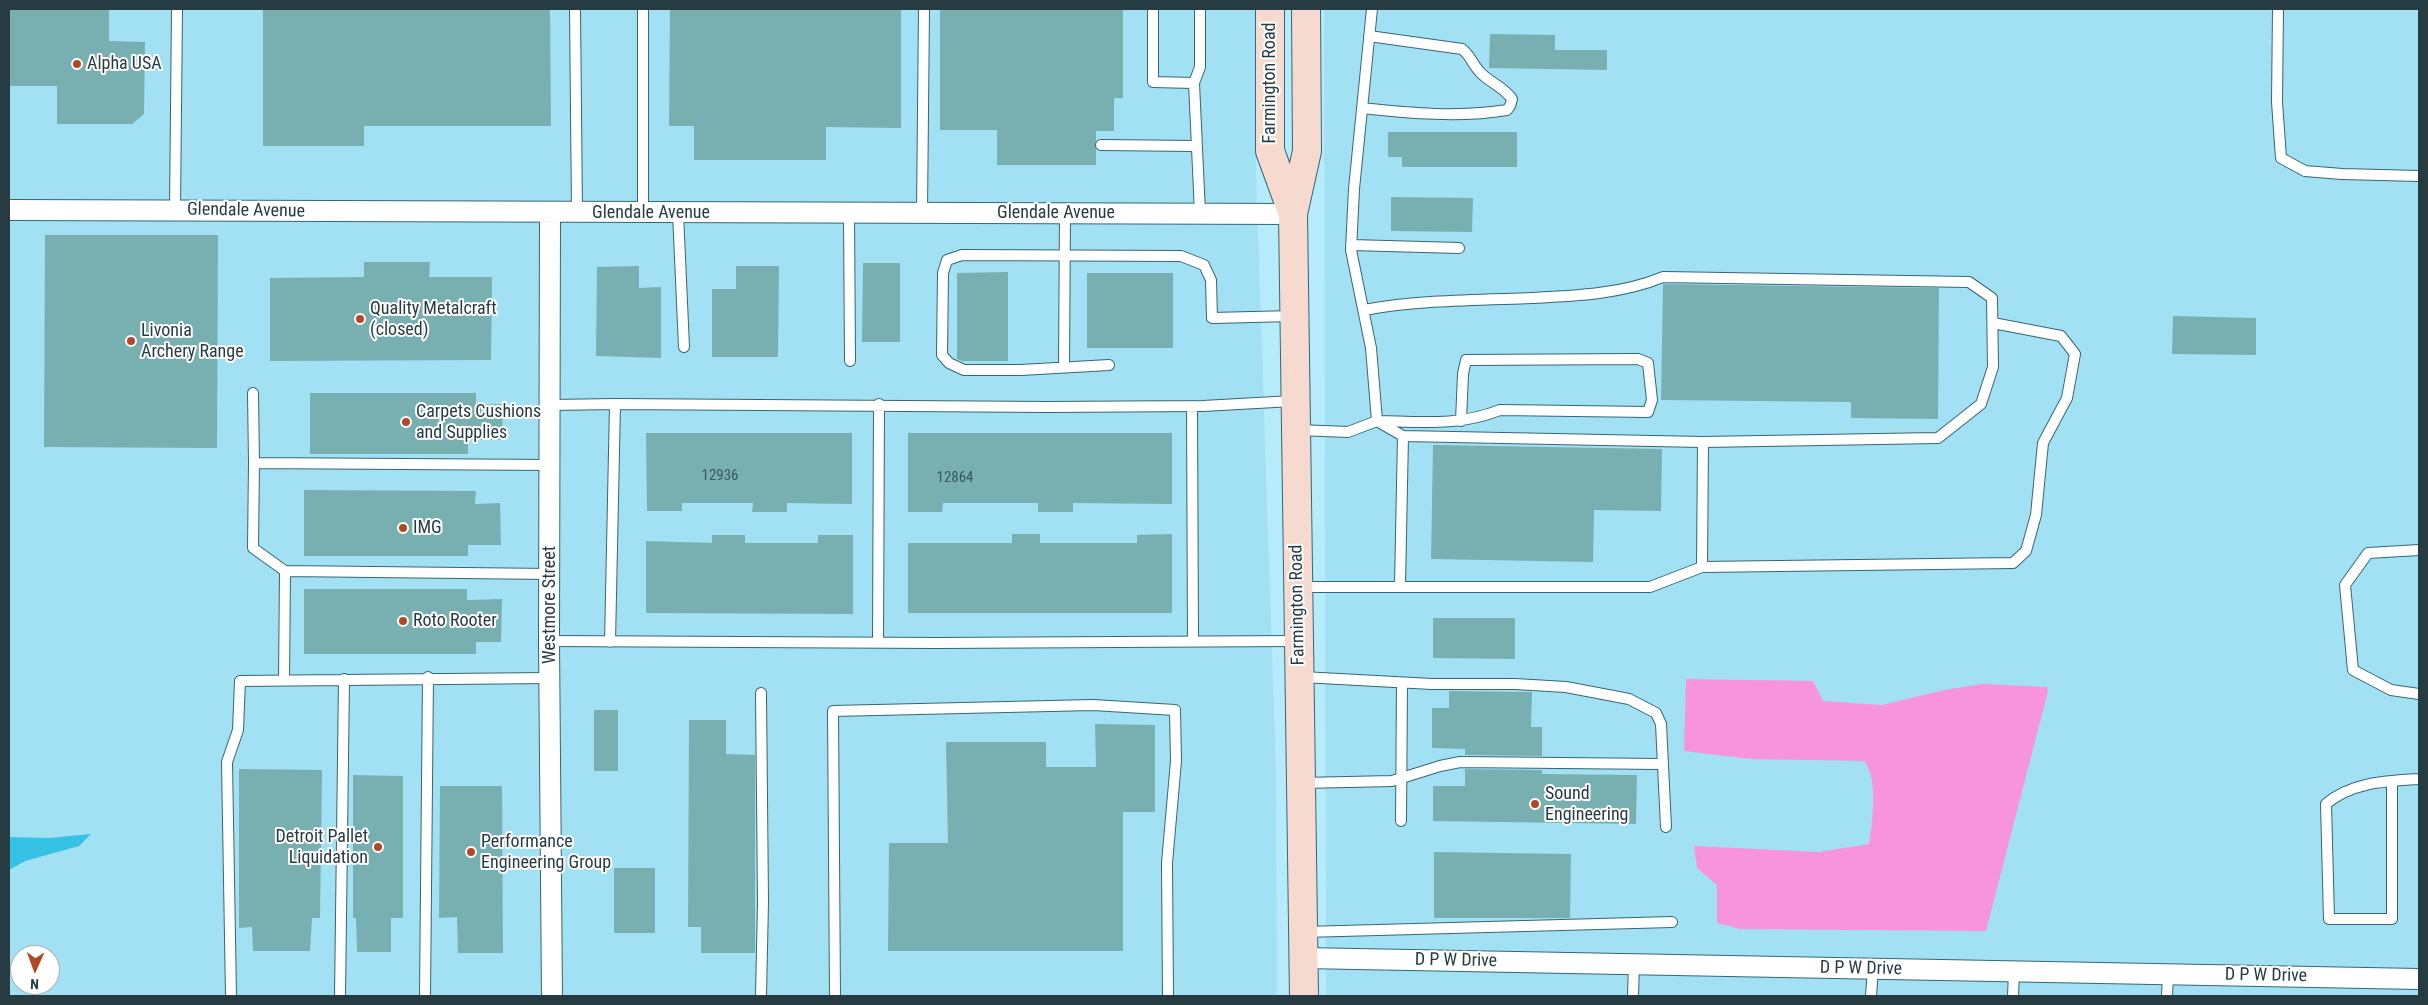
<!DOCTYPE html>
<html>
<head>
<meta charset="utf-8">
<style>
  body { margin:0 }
  #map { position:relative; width:2428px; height:1005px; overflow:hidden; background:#b6ebfb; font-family:"Roboto Condensed",sans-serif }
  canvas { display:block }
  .frame { position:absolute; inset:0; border:10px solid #263c42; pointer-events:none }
  .north { position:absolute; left:10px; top:945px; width:50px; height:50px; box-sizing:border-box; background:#fff; border:1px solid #a8b1b3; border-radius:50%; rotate:182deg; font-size:14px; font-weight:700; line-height:20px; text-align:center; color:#263c42 }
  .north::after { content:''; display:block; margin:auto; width:18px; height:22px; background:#b14926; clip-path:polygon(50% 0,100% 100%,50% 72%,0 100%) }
</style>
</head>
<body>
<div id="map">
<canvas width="2428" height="1005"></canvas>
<div class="frame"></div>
<div class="north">N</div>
</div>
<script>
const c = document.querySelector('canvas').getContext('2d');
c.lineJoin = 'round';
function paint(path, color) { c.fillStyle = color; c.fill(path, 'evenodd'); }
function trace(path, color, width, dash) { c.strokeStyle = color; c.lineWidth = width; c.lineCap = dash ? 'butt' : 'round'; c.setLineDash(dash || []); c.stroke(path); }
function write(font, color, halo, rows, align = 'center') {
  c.font = font + ' "Roboto Condensed",sans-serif'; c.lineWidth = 4; c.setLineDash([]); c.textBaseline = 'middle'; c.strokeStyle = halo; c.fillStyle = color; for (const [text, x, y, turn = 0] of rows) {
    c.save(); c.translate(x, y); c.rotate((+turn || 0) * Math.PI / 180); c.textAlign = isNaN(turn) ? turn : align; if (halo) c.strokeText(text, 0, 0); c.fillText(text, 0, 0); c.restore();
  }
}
paint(new Path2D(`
  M9,9H1256V172L1276,771L1277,996H9ZM20,955H50V985H20Z
  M1324,9H2419V996H1326Z`), '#a2e1f3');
paint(new Path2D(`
  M1686,679L1813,681L1823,701L1882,705L1945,690L1982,684L2047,687L2048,691L1986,931L1740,929L1717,923V885L1697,868L1694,846L1819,852L1869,844C1872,823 1879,779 1864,761L1751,759L1684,751Z`), '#f894dc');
paint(new Path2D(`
  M91,834L79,846L25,861L9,870V837L50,838Z`), '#35c2e4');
paint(new Path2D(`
  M9,9H109V41L145,42L144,114L132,124H57V86H9Z
  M263,9H550L551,126H364V146H263Z
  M670,9H901V128L826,127V160H694V126H669Z
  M940,9H1123V98H1114V131H1096V165H997V130H940Z
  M1490,34L1555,35V50H1607V70L1489,68Z
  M1388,132H1517V167H1402V157H1388Z
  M1391,197L1473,198L1472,232L1391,231Z
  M45,235H218L217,448L44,447Z
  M364,262H430L429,277H492L491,360L270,361V278L364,277Z
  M863,263H900V342H862Z
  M639,266V288L661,287V358L596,356L597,267Z
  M736,266H779L778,357H712V289H736Z
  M1008,272V361H962L957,359V273Z
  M1087,273H1173V348H1087Z
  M1663,284L1939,288L1938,419L1851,418V402L1661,400Z
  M2173,316L2256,318V355L2172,354Z
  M310,393H476V405L503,404L502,440H468V454H310Z
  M646,433H852V504L787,503V512H752L753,503H682V511H647Z
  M908,433H1172V504L1073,503V512H1038V503H943L942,512H908Z
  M1433,445L1662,449L1661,511L1594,510L1593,562L1431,559Z
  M304,490L476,491L475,504L500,503L501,545H468V556H304Z
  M1012,534H1040V543H1137V535L1172,534V613H908V543H1012Z
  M712,535H745V543H818V535H853V614L646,613V541L712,543Z
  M304,589H467V600L502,599L501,642H476V654H304Z
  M1433,618H1515V659L1433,658Z
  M1449,691L1532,692L1531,727H1542V756L1465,755V749L1432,748V708H1449Z
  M594,710H618V771H594Z
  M689,720H726V754L755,755V953H701V927H688Z
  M1095,724L1155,725V812H1123V951H888L889,843H948L946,742H1046V767H1096Z
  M239,769L322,770L320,918H312L310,951H253L252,927L239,928Z
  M1465,769L1542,770V774L1637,775L1636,824L1433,821V786H1465Z
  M353,775L403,776V918H391V952H357L356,918H353Z
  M440,786H502L503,953H458L457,917L439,918Z
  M1434,852L1571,854L1570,918H1434Z
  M614,868H655V933H614Z`), '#78b0b2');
const lane = new Path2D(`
  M575,9L577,213
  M643,9V213
  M1153,9V82L1194,83L1200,213
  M2278,9L2277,102L2281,158L2305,171L2342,174L2419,176
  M1194,83L1200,67V9
  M1362,108C1409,113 1459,118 1507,110L1510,106L1512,99C1503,86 1488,82 1479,71C1472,63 1470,55 1462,49L1369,36
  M1101,145L1195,146
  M175,210L177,9
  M678,213L684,347
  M849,213L850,361
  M922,213L924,9
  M1351,245L1459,248
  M1364,310C1419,300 1476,300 1532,298C1576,296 1622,294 1663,277L1969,282L1992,298L1993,367L1981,404L1938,438L1703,442L1403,436L1377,421
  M1109,365L1021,370H964L949,363L942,355L943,273L947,260L962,255L1181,256L1204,265L1211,280L1212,318L1293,316
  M1064,367L1065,213
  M253,393L254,463L551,465
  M615,404L1048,407L1203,406L1293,401
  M551,405L615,404L610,642
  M1192,406L1193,640
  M1380,421C1423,422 1460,426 1500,410L1648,412L1652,400L1648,363L1638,359L1466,360L1463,374L1461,421
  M1298,430L1348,432L1377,421L1371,348L1351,250L1354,189L1372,9
  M254,463L253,548L285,571L284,680
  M2419,550L2368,553L2345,585L2353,670L2391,690L2419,694
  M1702,567L1703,442
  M285,571L551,574
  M1400,585L1403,436
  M1298,587H1650L1702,567L2013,563L2026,551L2036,515L2043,443L2067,398L2075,354L2061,336L1993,323
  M549,641L937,643L1297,641
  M878,642L879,404
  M1302,677L1432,684H1515L1566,687L1629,699L1656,713L1661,724L1666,827
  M2392,781V919H2329L2326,804C2351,782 2387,781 2419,779
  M1302,783L1392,781L1440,766L1460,762L1662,764
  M1401,821L1402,683
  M1304,932L1672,922
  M231,996L227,762L238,730L240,681L550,678
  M340,996L344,679
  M425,996L428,677
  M761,996L763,902L761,693
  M835,996L833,711L1093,705L1175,710L1176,761L1167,863L1168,996
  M1633,996L1634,964
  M1871,996L1873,969
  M2013,996L2014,972
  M2167,996L2168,975`);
const street = new Path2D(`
  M9,210L1293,214
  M550,213L549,641L552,996
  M1303,958L2419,979`);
const secondary = new Path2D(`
  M1270,9V151L1293,214
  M1304,996L1293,214L1307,151L1306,9`);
trace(lane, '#346775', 12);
trace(street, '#346775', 22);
trace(secondary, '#346775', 30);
trace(lane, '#fff', 10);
trace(street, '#fff', 20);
trace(secondary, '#f6dad0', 28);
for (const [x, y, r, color] of [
  [77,64,5,"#b14926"],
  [360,319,5,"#b14926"],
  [131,341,5,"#b14926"],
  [406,422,5,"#b14926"],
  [403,528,5,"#b14926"],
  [403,621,5,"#b14926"],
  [1535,804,5,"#b14926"],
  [378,847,5,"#b14926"],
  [471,852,5,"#b14926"]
]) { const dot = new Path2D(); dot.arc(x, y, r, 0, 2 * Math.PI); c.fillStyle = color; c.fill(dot); trace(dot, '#fff', 2); }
write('15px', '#3a595e', null, [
  ["12936",720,476],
  ["12864",955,478]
]);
write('18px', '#263c42', '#fff', [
  ["Alpha USA",87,64],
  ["Quality Metalcraft",370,309],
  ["(closed)",370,330],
  ["Livonia",141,331],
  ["Archery Range",141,352],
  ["Carpets Cushions",416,412],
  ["and Supplies",416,433],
  ["IMG",413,528],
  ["Roto Rooter",413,621],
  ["Sound",1545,794],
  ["Engineering",1545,815],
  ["Detroit Pallet",368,837,"right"],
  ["Liquidation",368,858,"right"],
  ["Performance",481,842],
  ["Engineering Group",481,863]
], 'left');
write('18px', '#263c42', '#fff', [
  ["Farmington Road",1270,83,-90],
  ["Glendale Avenue",246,211,1],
  ["Glendale Avenue",651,213],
  ["Glendale Avenue",1056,213],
  ["Westmore Street",550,605,-90],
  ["Farmington Road",1298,605,-91],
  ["D P W Drive",1456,961,1],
  ["D P W Drive",1861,969,1],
  ["D P W Drive",2266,976,1]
]);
</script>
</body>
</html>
